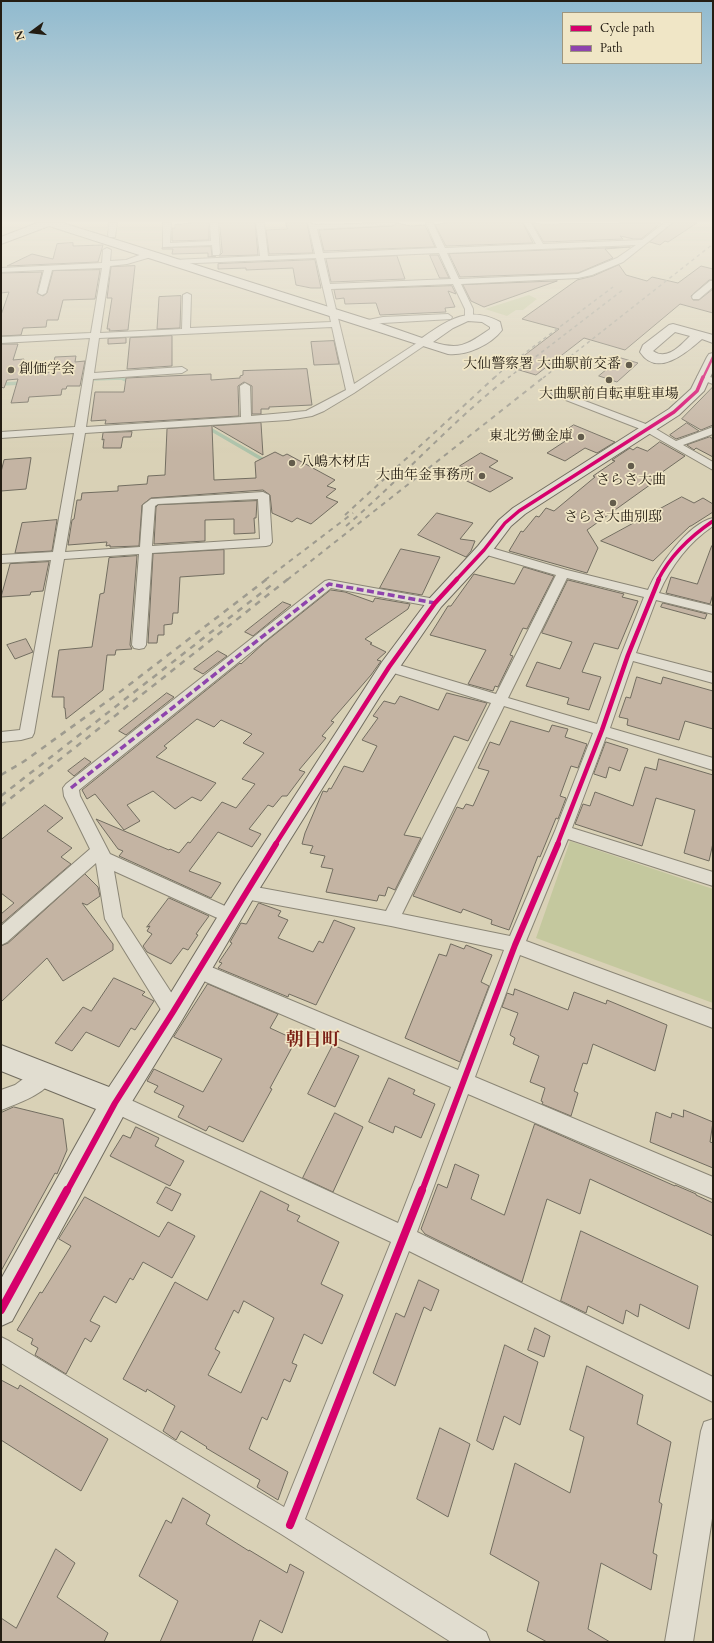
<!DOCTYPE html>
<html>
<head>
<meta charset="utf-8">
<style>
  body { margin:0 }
  #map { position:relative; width:714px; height:1643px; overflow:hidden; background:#d9d1b6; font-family:Cardo,serif }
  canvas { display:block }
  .frame { position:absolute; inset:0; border:2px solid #241d13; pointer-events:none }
  .legend { position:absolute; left:562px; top:12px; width:140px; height:52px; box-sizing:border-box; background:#f0e6c6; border:1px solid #9e967e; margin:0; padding:5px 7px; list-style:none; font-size:12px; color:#241d13 }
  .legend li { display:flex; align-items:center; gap:8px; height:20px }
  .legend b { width:20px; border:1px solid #9e967e }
  .north { position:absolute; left:12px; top:12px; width:40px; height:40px; -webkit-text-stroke:3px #f0e6c6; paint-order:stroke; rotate:255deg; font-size:11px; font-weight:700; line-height:16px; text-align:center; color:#241d13 }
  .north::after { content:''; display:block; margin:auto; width:14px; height:18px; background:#241d13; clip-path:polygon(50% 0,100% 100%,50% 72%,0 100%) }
</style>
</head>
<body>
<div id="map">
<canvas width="714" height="1643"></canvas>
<div class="frame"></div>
<ul class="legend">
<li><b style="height:5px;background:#d6006c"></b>Cycle path</li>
<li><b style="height:5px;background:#8e44ad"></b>Path</li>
</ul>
<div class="north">N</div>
</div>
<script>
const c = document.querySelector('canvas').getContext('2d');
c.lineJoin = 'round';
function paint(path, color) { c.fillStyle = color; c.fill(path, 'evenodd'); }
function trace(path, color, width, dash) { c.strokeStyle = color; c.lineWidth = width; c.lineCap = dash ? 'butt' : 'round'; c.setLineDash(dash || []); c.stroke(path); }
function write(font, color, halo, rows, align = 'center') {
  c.font = font + ' Cardo,"Noto Serif JP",serif'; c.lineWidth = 3.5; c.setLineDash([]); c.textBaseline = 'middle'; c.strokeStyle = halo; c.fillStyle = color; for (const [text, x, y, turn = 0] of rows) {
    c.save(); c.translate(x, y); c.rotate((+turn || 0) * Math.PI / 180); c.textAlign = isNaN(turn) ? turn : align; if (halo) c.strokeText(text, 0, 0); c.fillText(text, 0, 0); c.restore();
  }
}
paint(new Path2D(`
  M529,295L537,299L523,310H516L507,316L485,309Z
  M570,841L713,889V1003L536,938Z`), '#c4c89e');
trace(new Path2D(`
  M114,378H122`), '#acc2a9', 3);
trace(new Path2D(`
  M94,379L121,378L132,383
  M1,384L23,383
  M205,426L267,462`), '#acc2a9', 3.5);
const building = new Path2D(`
  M192,223H209V240L172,241V228H175V225Z
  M220,223H255L258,255L219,256L222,253Z
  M286,223H307L313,253L269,254L266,230L287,229Z
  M397,223L410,226L425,225L435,247L324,251L319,230L393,226Z
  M446,223H523L533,243L446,246L435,225Z
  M533,223L541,224L661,223L641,239H634L620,236L623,239L544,242Z
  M673,223H697L668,242L665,241L660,245L650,242Z
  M73,243V246L103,245L98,262L7,266L32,254L53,259L57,244Z
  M211,247L212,256H216L208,257V253L172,254L173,249H162V248Z
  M630,247L605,249L613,258L578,273L460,277L449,254Z
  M430,255H438L449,278H440Z
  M397,256L405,279L331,282L326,259Z
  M315,260L321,288H311L296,285L293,268L246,270V268L218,269V264Z
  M619,265L626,275L647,281L652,277L678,283L701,266L713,269V280H709L691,296L693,300H699L713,289V313L680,304L625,350L584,338L536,375L509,367L559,329L522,319L577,280L593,276Z
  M135,266L128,330L109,331L110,329H107L112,298H107L111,267Z
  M100,270L95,299L63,300L58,320H47L46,327L23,328L21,335L1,336V315L9,292L1,293V273L42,272L37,293L43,296L47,293L53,271Z
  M557,281L484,307L471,301L463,285Z
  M452,286L456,294L448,291L455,307L445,308L446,312L380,315L376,303L345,304L344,298L336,299L334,290Z
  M181,296L180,328L157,329L159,297Z
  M172,336V366L127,369L130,338Z
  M126,338V343L108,344V339Z
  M334,341L339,364L314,365L311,342Z
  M1,344H18L13,360L24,359L19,374L51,372L55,357L76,356L75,362L85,361L80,386H67L66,389H62L61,395L29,397L28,402L11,403L18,379L7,380L4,388L1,387Z
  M621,358L638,363L617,382L599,376Z
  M307,369L312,405L269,407V409H261V414H252V386L244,382L238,386L239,416L105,424L106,420L91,421L95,392H124L126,378L211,374V380L240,378V376L243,375V371Z
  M713,387V425L701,430L682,419Z
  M261,423L263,455L213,426Z
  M687,423L699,431L676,439L670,435Z
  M574,425L615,442L597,453L585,448L565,461L547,453L567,440L557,436Z
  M212,426L214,480L256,478L255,462L275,452L283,456L287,454L335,480L327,486L336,489L326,497L338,502L311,524L297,518L292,522L272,513L270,495L263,490L151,498L142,505L139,546L110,547V545L106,546L107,542L68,545L72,520L74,519L77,500H81L82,493L118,491V486L147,484L148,476L165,475L167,429Z
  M132,432L131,437H123L121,448H103L104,439L102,440L103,433Z
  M710,437L713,439V457L696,448L694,450L687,445Z
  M660,442L685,456L651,480L654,482L587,530L598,548L587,573L509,551L521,531L523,532L536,516L539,517L546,508L554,511L595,477L593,476L615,461L612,460L630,448L633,450L637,447L647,451Z
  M481,453L498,461L489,467L513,478L490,492L452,474L463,467L460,466Z
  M31,458L26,489L1,491V472L4,460Z
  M682,497L694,503L703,498L713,504V512L691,526H690L653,561L601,541Z
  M257,501L256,518H254L255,533L234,534V519L205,520V541L154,544L156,507L158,505Z
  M437,513L473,523L460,539L475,541L471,551L466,557L418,535Z
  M57,520L52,551L15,553L22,523Z
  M712,546L713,547V594L710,604L666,593L671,577L697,584Z
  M401,549L440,557L422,595L380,588Z
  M224,550V574L180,577L178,613H173L172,624L164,625V635H158L157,643H148L153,554Z
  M137,556L130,645L132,649L116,650L115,655H107L103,690L66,719L65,708H64V697H52L59,650L92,647L100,594L104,593L109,558Z
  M49,562L43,591L31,592L30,595L1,597L10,564Z
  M524,567L554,576L527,629L523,628L510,655L513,656L498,687L495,686L493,691L468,684L486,650L430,635L448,606H451L474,574L514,584Z
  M568,580L624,594L622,597L638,601L618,649L594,643L582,672L601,677L589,710L567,704L569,698L526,686L537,662L560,669L572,642L542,633Z
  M331,590L345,592L373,602L375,598L410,604L408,609L365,639L372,643L370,644L386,652L377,660L381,661L371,675L331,721L334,722L322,736L326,738L299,770L305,772L287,796H282L273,807L268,805L249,829L261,834L252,847L218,832L189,871L221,883L211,898L119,856L123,851L118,849L96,819L169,850L170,849L179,853L188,842L190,843L222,802L236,808L255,784L242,779L264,753L243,743L252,734L221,720L214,727L197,719L164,746L167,748L156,757L216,783L201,801L192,797L175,809L153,791L127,805L140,821L124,830L95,794L87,799L82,790L240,663L241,664L264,643Z
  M283,602L291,605L253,636L245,632Z
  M663,603L707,614L705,619L661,607Z
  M26,639L33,652L15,659L7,645Z
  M218,651L227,656L203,674L194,669Z
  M637,677L661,684L663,677L713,691V729L685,721L679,740L627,725L628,719L619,717L626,697L630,698Z
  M167,693L174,697L126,735L119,731Z
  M447,693L487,703L468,741L454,736L404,835L421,838L395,890L388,887L385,896L379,895L377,901L326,892L333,869L321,867L325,856L310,853L313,846L302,844L305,833L323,791L327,792L329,788L331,789L344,766L363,772L377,746L362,740L378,718L373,716L384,701L395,704L400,696L438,710Z
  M511,721L549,732L552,725L568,729L565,737L587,744L578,768L571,766L560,796L566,798L558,819L556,818L540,857L538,856L509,930L491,924L492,920L463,909L461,913L413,896L457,807L463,809L466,804L473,806L489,771L478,768L490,742L499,745Z
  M606,742L628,749L620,771L609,767L606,778L594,774Z
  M85,758L91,762L74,776L68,771Z
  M659,759L713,775V843L709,861L684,853L695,810L656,798L642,846L575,824L583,804L590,806L595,792L633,806L645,767L656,770Z
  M45,805L63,818L47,831L72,848L61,857L71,864L1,924V914L14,903L1,893V840Z
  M85,874L98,887L100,896L87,905L82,903L113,944V950L63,981L47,958L1,1002V946L8,943Z
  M169,898L209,916L196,934L198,935L188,950L183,948L171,964L147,952L143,946L152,934L147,931L150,926L147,927Z
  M259,903L281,911L278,916L288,920L278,938L313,952L319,941L323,943L334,920L355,928L316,1005L289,994L288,997L218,968L222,963L219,962L232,943L230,942L241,923L246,924Z
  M451,944L464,949L466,945L492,955L481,982L489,986L460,1062L405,1038L439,954L446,956Z
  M114,978L145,992L142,995L154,1001L135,1030L131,1028L119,1047L86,1032L72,1051L55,1043L83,1007L91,1011Z
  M208,984L278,1014L270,1028L296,1040L270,1088L272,1089L243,1142L209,1126L206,1131L178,1117L184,1106L154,1092L158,1086L147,1081L154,1069L203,1092L222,1059L174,1037Z
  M515,989L568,1010L574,992L606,1004L607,1000L667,1025L655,1071L593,1044L587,1064L583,1063L574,1091L578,1093L571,1116L542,1104L543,1102L541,1101L545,1088L530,1082L539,1056L513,1044L515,1038L510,1035L518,1013L502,1007L507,993L513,995Z
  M333,1045L359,1056L335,1107L308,1094Z
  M389,1078L415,1090L413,1094L435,1104L421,1138L395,1126L393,1133L369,1122Z
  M14,1107L63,1119L67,1150L57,1174L55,1173L1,1271V1113Z
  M684,1110L713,1122L710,1142L713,1143V1168L650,1142L656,1112L671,1118L672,1113L683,1117Z
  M335,1113L363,1127L333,1192L303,1178Z
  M535,1124L675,1186V1185L696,1194V1195L713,1203V1236L590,1179L580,1214L547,1199L522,1282L425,1234L421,1229L438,1184L447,1188L455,1164L479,1175L471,1199L504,1215Z
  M136,1127L159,1138L155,1146L184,1161L170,1186L110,1156L123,1135L130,1138Z
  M166,1187L181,1194L172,1211L157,1203Z
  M261,1191L289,1205L287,1210L300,1216L297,1221L339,1242L321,1284L343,1295L322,1344L304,1334L292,1363L297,1365L290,1382L284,1379L267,1420L262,1417L249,1449L288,1472L278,1500L257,1487L260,1480L206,1448L207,1447L181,1431L176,1440L163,1431L175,1406L147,1389L146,1392L123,1379L175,1282L207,1300ZM244,1301L274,1318L241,1393L208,1375L220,1352L215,1349L234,1310L238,1313Z
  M85,1197L159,1237L168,1222L195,1236L172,1278L143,1262L133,1280L130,1278L116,1303L104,1296L90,1321L100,1326L91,1342L85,1338L66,1374L35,1355L38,1348L31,1344L33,1339L17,1330L40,1292L42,1293L71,1246L59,1239Z
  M581,1231L698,1286L689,1329L640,1304L638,1317L626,1310L623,1324L588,1306L586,1313L561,1301Z
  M419,1280L439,1290L431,1311L424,1307L395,1386L373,1373L396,1313L404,1317Z
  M535,1328L550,1336L544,1357L528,1350Z
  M505,1345L538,1362L520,1425L504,1416L493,1450L477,1441Z
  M587,1366L643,1395L637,1424L671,1442L659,1502L662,1504L653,1553L657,1555L651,1590L601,1563L588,1629L610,1642H547L527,1631L539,1582L490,1554L515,1463L570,1493L584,1437L570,1430Z
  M1,1380L18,1389L20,1385L108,1439L81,1491L1,1440Z
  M440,1428L470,1444L448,1517L417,1499Z
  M183,1498L210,1515L206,1524L249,1551V1550L287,1573L290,1564L304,1572L282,1633L260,1620L252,1642H160L178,1601L139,1576L166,1520L171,1523Z
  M56,1549L75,1563L57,1597L108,1633L104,1642H1V1618L16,1628Z`);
paint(building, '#c4b4a3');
trace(building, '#726d60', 1);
const street = new Path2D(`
  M109,223H117L115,237H109L108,235Z
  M163,223H171L170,243L211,241L210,223H218L220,253L219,255H213L212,245L163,247Z
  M256,223H264L268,256L315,254L308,223L316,225L396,223L393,225L317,229L323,253L437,248L426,223H433L445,248L536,244L524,223H531L543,244L642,240L664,223H672L623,262L592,275L578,278L461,284L473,309V317L469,320L465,317V309L453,284L331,289L354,384L420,341H426L428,343L354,393L324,411L312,416L288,420L85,433L65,552L140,547L143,505L151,499L263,492L269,495L272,542L270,545L266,546L152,553L146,645L144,648L139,649L134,648L132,645L139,554L64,559L34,733L32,737L21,740L1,742V732L20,730L51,560L1,563V555L53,552L74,433L1,438V432L75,427L90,338L1,343V337L91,333L102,268L52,270L46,293L42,295L38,293L44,270L1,272V268L102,263L103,250L107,248L111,250L110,261L126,260L145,253H151V257L127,264L110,266L100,333L182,329L183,295L187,293L191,295L190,328L331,322L316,258L173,264L169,262L173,260L260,256ZM636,245L617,258L578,274L459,279L447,253ZM439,253L451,279L330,284L324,258ZM332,327L346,390L306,411L251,416L250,386L245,383L240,386L241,417L86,427L93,379L182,373L187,370L182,367L94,373L99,338ZM258,499L260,539L152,546L155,506L158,504Z
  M710,281H713V287L699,299H693L692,297L693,295Z
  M448,314L452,317L451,319L383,323L366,326L362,323L363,321L383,317Z
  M702,374L713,378V384L699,379L697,377L699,375Z
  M556,390L651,426L676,441L713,427V434L683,445L713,462V470L643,430L553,395L551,393Z
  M713,518V526C688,543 671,566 659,593L713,606V614L656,600L636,653L713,673V683L633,661L610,728L713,758V770L606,737L572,828L713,872V886L568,839L526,941L713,1010V1028L520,955L475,1077L713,1177V1199L468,1094L417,1232L713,1377V1402L409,1251L305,1519L486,1632L490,1642H451L281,1534L1,1363V1337L9,1341L284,1507L391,1242L108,1110L105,1103L108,1096L115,1093L122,1096L398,1223L451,1087L192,976L189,970L192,964L198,962L204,964L458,1070L504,950L391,926L245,899L239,897L236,892L239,887L245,885L386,911L491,703L384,670L382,667L384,664L389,662L496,694L556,575L480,553L478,550L480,547H488L567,570L648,590C658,567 687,524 713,518ZM567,578L644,597L621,655L597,724L508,698ZM504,706L593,733L555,831L510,936L402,914Z
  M329,580L435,599L440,600L441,603L440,606L435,607L331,588L79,790L80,796L110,854L236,911L239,916L236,921L230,923L224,921L114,871L122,917L180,1006L182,1012L180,1018L173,1021L166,1018L108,924L105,919L96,863L7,942L1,945V926L90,849L64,796L63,788L66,784L325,581Z
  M45,1065L52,1068L55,1075C47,1094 19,1103 1,1110V1090L15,1085L38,1068Z
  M713,1419V1512L693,1642H665L701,1431L704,1422Z`);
const secondary = new Path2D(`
  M37,223H63L370,320L422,338C448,320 469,305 500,322L502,330C491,345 466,356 448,354L49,226L1,244V237ZM468,321L482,322L490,327V329C468,344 460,351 433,342L453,328Z
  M673,324L713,335V343L702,339C686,353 657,378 640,352L643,345L669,325ZM675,332L690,336C680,346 667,361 653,351Z
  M713,353V371L704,391L679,415L525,514L511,526L490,554L441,607L380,696L253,899L182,1020L125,1113L12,1321L1,1326V1279L96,1109L1,1071V1045L109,1087L164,1004L237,885L382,662L429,599L478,546L499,520L513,508L669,409L691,389L707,357L709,354Z`);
trace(street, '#8b8676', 2);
trace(secondary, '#726d60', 2);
paint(street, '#e1ddd0');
paint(secondary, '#e1ddd0');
trace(new Path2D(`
  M494,378L505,368L613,287
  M508,378L624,289
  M543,378L713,244`), '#9e9b8f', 1.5, [3.5, 3.5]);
trace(new Path2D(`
  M345,515L495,377
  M346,526C402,478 451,422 509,377
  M265,580L353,513
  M287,580L544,377`), '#9e9b8f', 2, [5, 5]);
trace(new Path2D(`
  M1,775L23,762L112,698L267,579
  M1,796L274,583
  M1,806L288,579`), '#9e9b8f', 2.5, [6, 6]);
trace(new Path2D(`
  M71,788L329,584L435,603`), '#8e44ad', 3.5, [7, 3.5]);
trace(new Path2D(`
  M703,378L713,357`), '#d6006c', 2.5);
trace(new Path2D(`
  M456,580L484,550L505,523L519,511L674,412L697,391L703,377
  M658,580C670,556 691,536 713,521`), '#d6006c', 3.5);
trace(new Path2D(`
  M275,845L389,667L435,603L457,579
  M557,845L602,730L628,655L659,579`), '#d6006c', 4.5);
trace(new Path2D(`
  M67,1191L115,1103L173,1012L276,844
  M422,1191L515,945L558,844`), '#d6006c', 6);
trace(new Path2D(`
  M1,1310L67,1190
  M290,1525L422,1190`), '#d6006c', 8);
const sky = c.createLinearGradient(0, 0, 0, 453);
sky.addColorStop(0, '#90bacf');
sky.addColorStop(0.49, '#eeeade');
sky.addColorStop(1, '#eeeade00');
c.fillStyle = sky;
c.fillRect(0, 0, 714, 453);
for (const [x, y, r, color] of [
  [629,365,4,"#635c4c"],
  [11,370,4,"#635c4c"],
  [609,380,4,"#635c4c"],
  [581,437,4,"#635c4c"],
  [292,463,4,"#635c4c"],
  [631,466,4,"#635c4c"],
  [482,476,4,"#635c4c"],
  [613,503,4,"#635c4c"]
]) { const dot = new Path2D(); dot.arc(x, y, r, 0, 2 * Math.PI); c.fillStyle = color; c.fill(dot); trace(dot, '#f0e6c6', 1.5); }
write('14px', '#241d13', '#f0e6c6', [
  ["大仙警察署 大曲駅前交番",621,365],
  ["創価学会",19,370,"left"],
  ["大曲駅前自転車駐車場",609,395,"center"],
  ["東北労働金庫",573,437],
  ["八嶋木材店",300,463,"left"],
  ["大曲年金事務所",474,476],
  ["さらさ大曲",631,481,"center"],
  ["さらさ大曲別邸",613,518,"center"]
], 'right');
write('bold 18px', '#7a1f14', '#f0e6c6', [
  ["朝日町",313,1041]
]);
</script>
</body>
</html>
